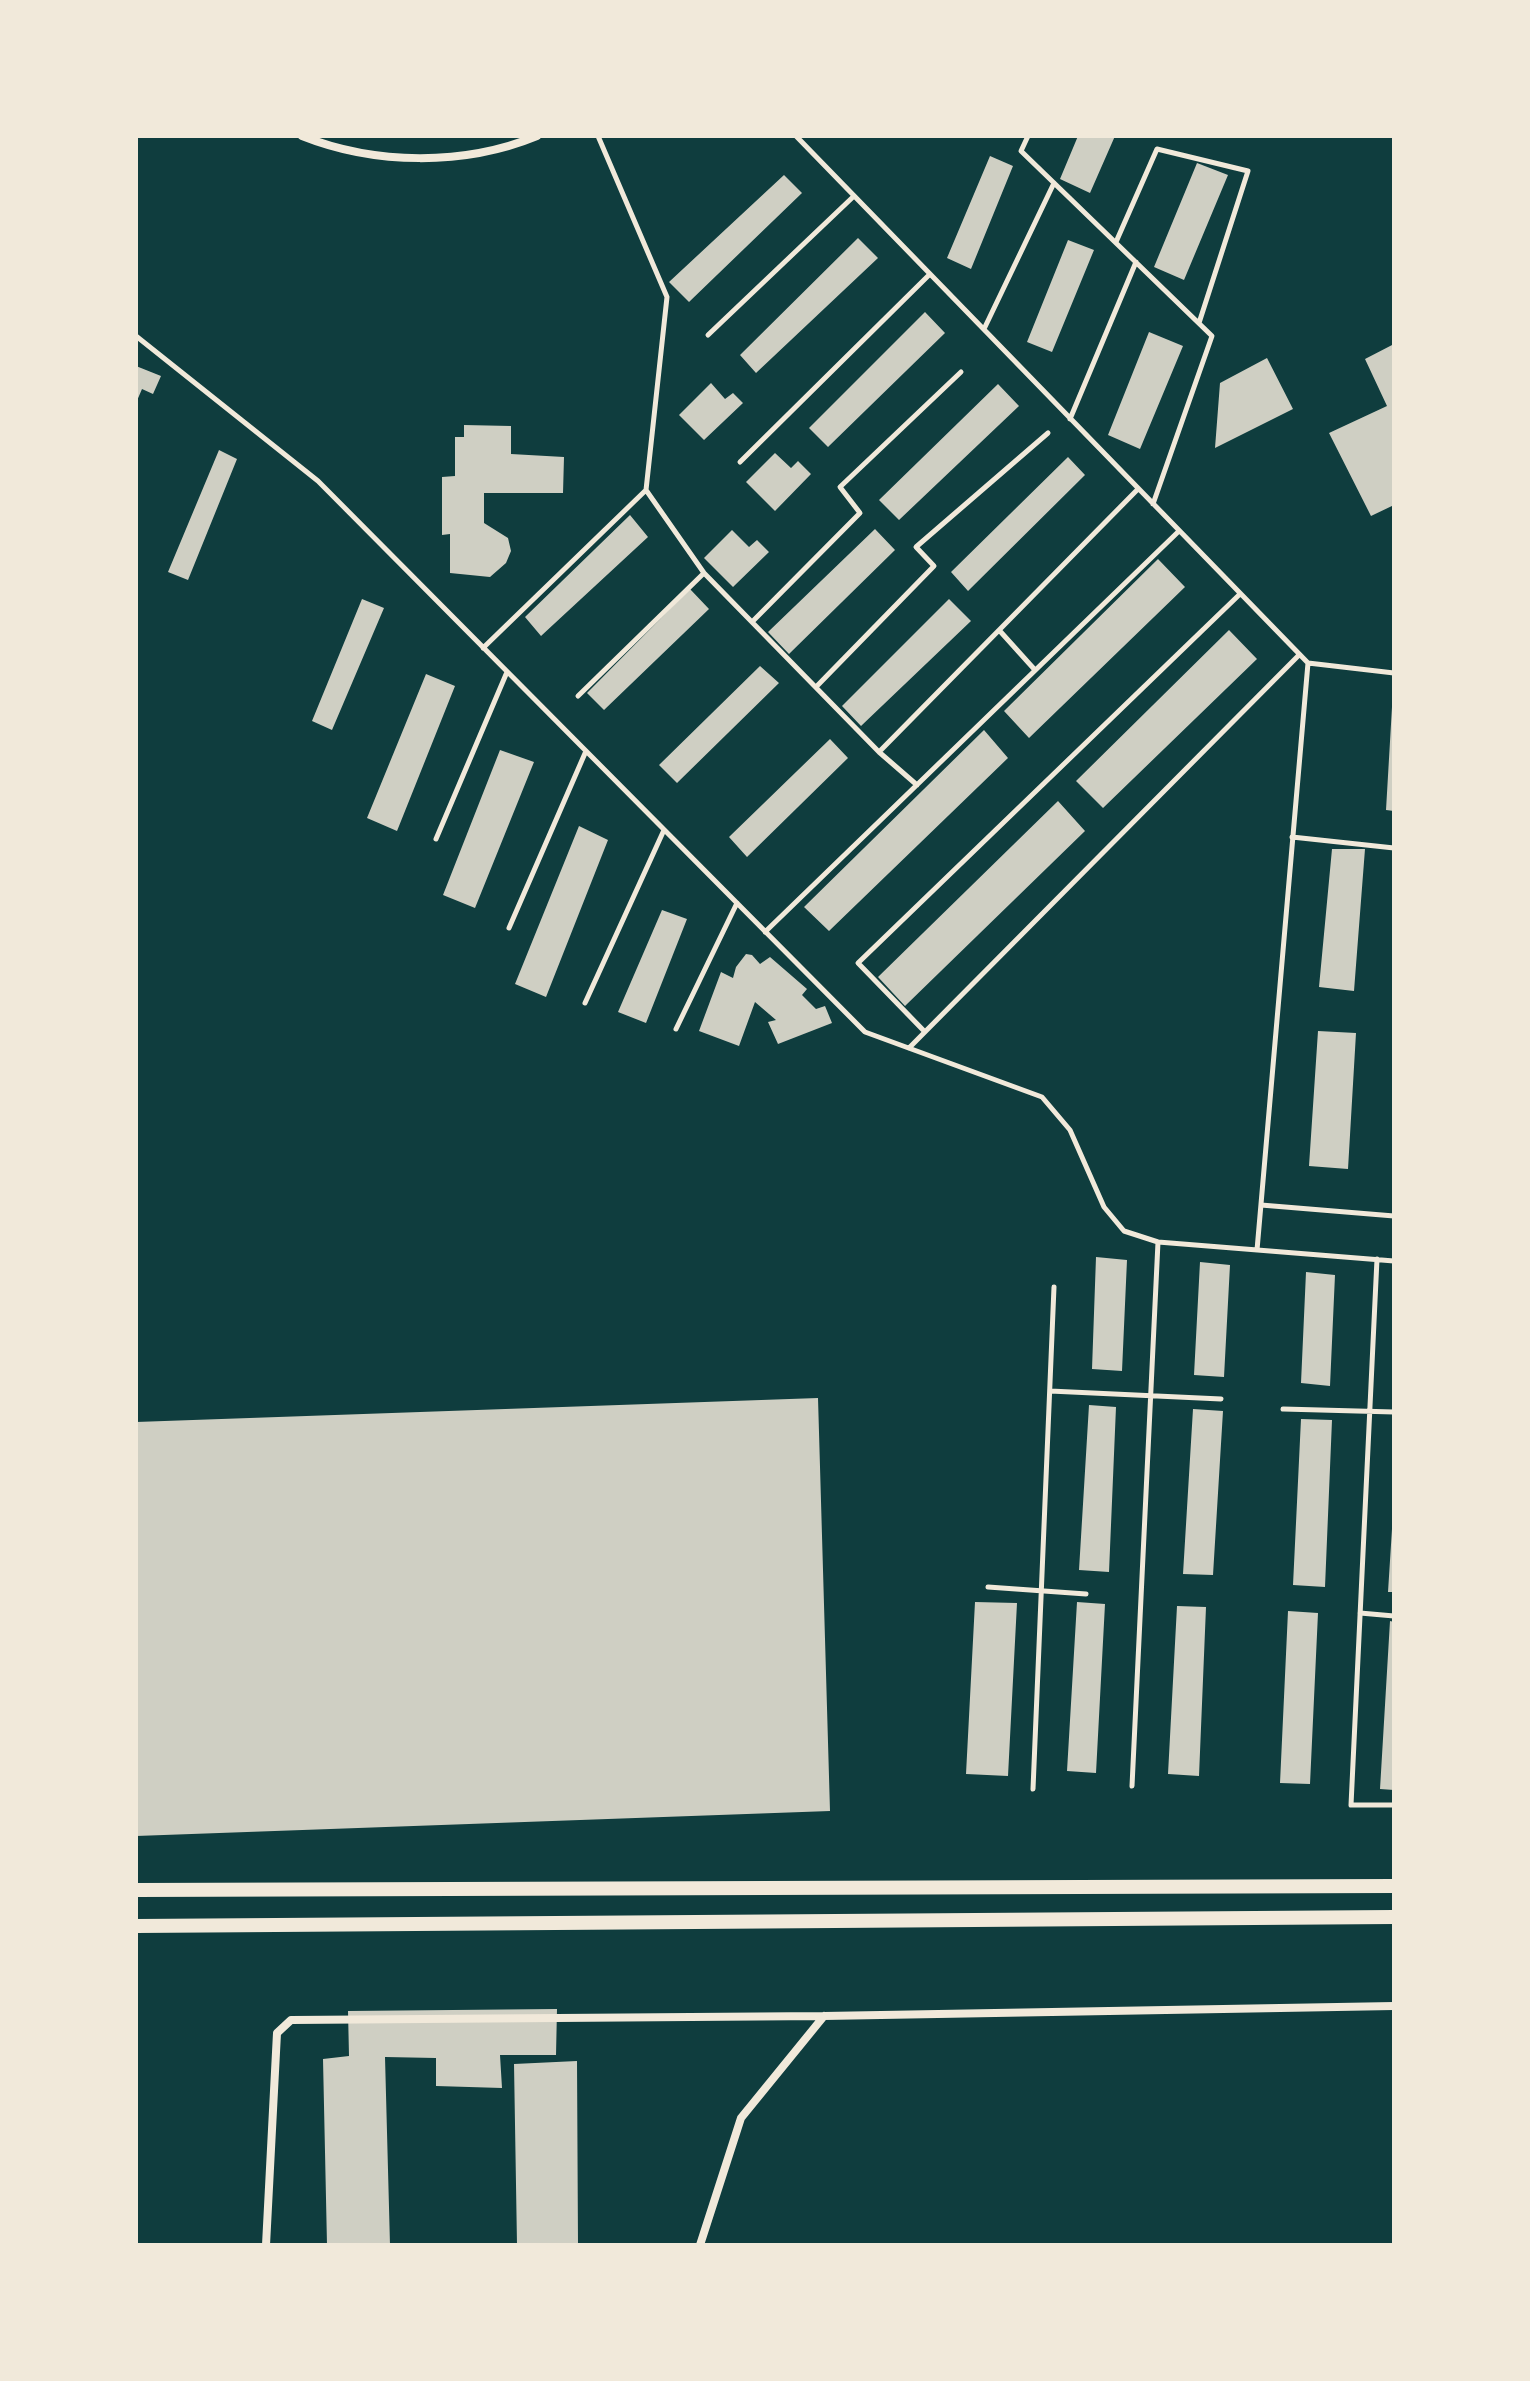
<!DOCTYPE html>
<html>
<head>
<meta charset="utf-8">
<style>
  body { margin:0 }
  #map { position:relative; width:1530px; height:2381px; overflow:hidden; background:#0f3d3e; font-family:"IBM Plex Sans",sans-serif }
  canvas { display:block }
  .frame { position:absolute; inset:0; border:138px solid #f1e9da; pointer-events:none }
</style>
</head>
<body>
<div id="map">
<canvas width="1530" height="2381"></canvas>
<div class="frame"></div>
</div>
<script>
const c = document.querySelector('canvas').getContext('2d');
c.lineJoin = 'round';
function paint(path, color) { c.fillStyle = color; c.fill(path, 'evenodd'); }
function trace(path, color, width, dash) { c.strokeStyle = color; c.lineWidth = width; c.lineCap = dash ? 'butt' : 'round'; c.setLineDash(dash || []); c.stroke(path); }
paint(new Path2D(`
  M1078,136H1115L1090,193L1060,179Z
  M990,156L1013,166L971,269L947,258Z
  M1197,163L1228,175L1184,280L1154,267Z
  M784,175L802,193L689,302L669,282Z
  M858,238L878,258L756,373L740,355Z
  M1068,240L1094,250L1052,352L1027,342Z
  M925,312L945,333L828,447L809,428Z
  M1149,332L1183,346L1140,449L1108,435Z
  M1394,344V505L1371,516L1329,433L1387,406L1365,359Z
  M1267,358L1293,409L1215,448L1220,383Z
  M136,366L161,376L153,394L142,389L136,403Z
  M711,383L725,399L733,393L743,403L704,440L679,415Z
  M998,384L1019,406L899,520L879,500Z
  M464,425L511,426V454L564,457L563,493H484V523L508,538L511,551L506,563L490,577L450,573V534L442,535V477L455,476V437H464Z
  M219,450L237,459L188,580L168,572Z
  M775,453L791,468L798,461L811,474L775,511L746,482Z
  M1068,457L1085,475L968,591L951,572Z
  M630,515L648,537L541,636L525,617Z
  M875,529L895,550L789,654L768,632Z
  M732,530L749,547L757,540L769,552L733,587L704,558Z
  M1158,559L1185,587L1029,738L1004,711Z
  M690,589L709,609L604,710L587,693Z
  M362,599L384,608L332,730L312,721Z
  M949,599L971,621L861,726L842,706Z
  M1229,630L1257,659L1103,808L1076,781Z
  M760,666L779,683L677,783L659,765Z
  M426,674L455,686L397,831L367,818Z
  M1392,707H1394V811L1386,810Z
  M984,730L1008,758L829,931L804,907Z
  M830,739L848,758L747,857L729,837Z
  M500,750L534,762L475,908L443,895Z
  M1058,801L1085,831L905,1006L878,977Z
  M579,826L608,840L546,997L515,984Z
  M1332,849H1365L1354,991L1319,987Z
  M662,910L687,919L646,1023L618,1012Z
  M746,954L752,955L760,964L770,957L807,989L802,995L816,1009L825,1006L832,1023L778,1044L768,1022L776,1020L755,1002L739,1046L699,1031L721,972L733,978L736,967Z
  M1318,1031L1356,1033L1348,1169L1309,1166Z
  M1096,1257L1127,1260L1122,1371L1092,1369Z
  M1200,1262L1230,1265L1224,1377L1194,1375Z
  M1306,1272L1335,1275L1330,1386L1301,1383Z
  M818,1398L830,1811L136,1836V1422Z
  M1089,1405L1116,1407L1109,1572L1079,1570Z
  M1193,1409L1223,1411L1213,1575L1183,1574Z
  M1301,1419L1332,1420L1325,1587L1293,1585Z
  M1392,1529H1394V1592H1388Z
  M975,1602L1017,1603L1008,1776L966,1774Z
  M1077,1602L1105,1604L1096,1773L1067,1771Z
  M1177,1606L1206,1607L1199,1776L1168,1774Z
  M1288,1611L1318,1613L1310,1784L1280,1783Z
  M1390,1621L1394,1622V1790L1380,1789Z
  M557,2009L556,2055H500L502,2088L436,2086V2058L385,2057L390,2245H327L323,2059L349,2056L348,2011Z
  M577,2061L578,2245H517L514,2064Z`), '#cfcfc3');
trace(new Path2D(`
  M796,136L1308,663
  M1028,136L1021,151L1212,336L1153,504
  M1116,242L1157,149L1248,171L1199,323
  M984,329L1054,183
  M708,335L854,196
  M136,336L318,481L865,1032L1042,1097L1070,1130L1104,1207L1124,1231L1158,1242L1394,1261
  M1070,419L1136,262
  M740,462L930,274
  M704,573L879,752
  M752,622L860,513L840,487L961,372
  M999,630L1035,670
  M483,648L646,490L667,297L598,136
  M816,687L934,566L916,547L1048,433
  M578,696L704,573L646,490
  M917,785L879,752L1138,489
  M1292,837L1394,848
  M436,839L507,672
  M509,928L586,751
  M765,932L1179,531
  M585,1003L664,830
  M676,1029L737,903
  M925,1032L858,963L1240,594
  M909,1048L1299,655
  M1261,1205L1394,1216
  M1257,1250L1308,663L1394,673
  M1377,1259L1351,1805H1394
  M1050,1391L1221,1399
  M1283,1409L1394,1412
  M988,1587L1086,1594
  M1360,1613L1394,1616
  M1132,1786L1158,1242
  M1033,1789L1054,1287`), '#f1e9da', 5);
trace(new Path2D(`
  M302,136C375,165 464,166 537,136
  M266,2245L277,2033L291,2020L824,2016L1394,2006
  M700,2245L741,2118L824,2016`), '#f1e9da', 8);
trace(new Path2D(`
  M136,1890L1394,1886
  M136,1926L1394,1917`), '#f1e9da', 14);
</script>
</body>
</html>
